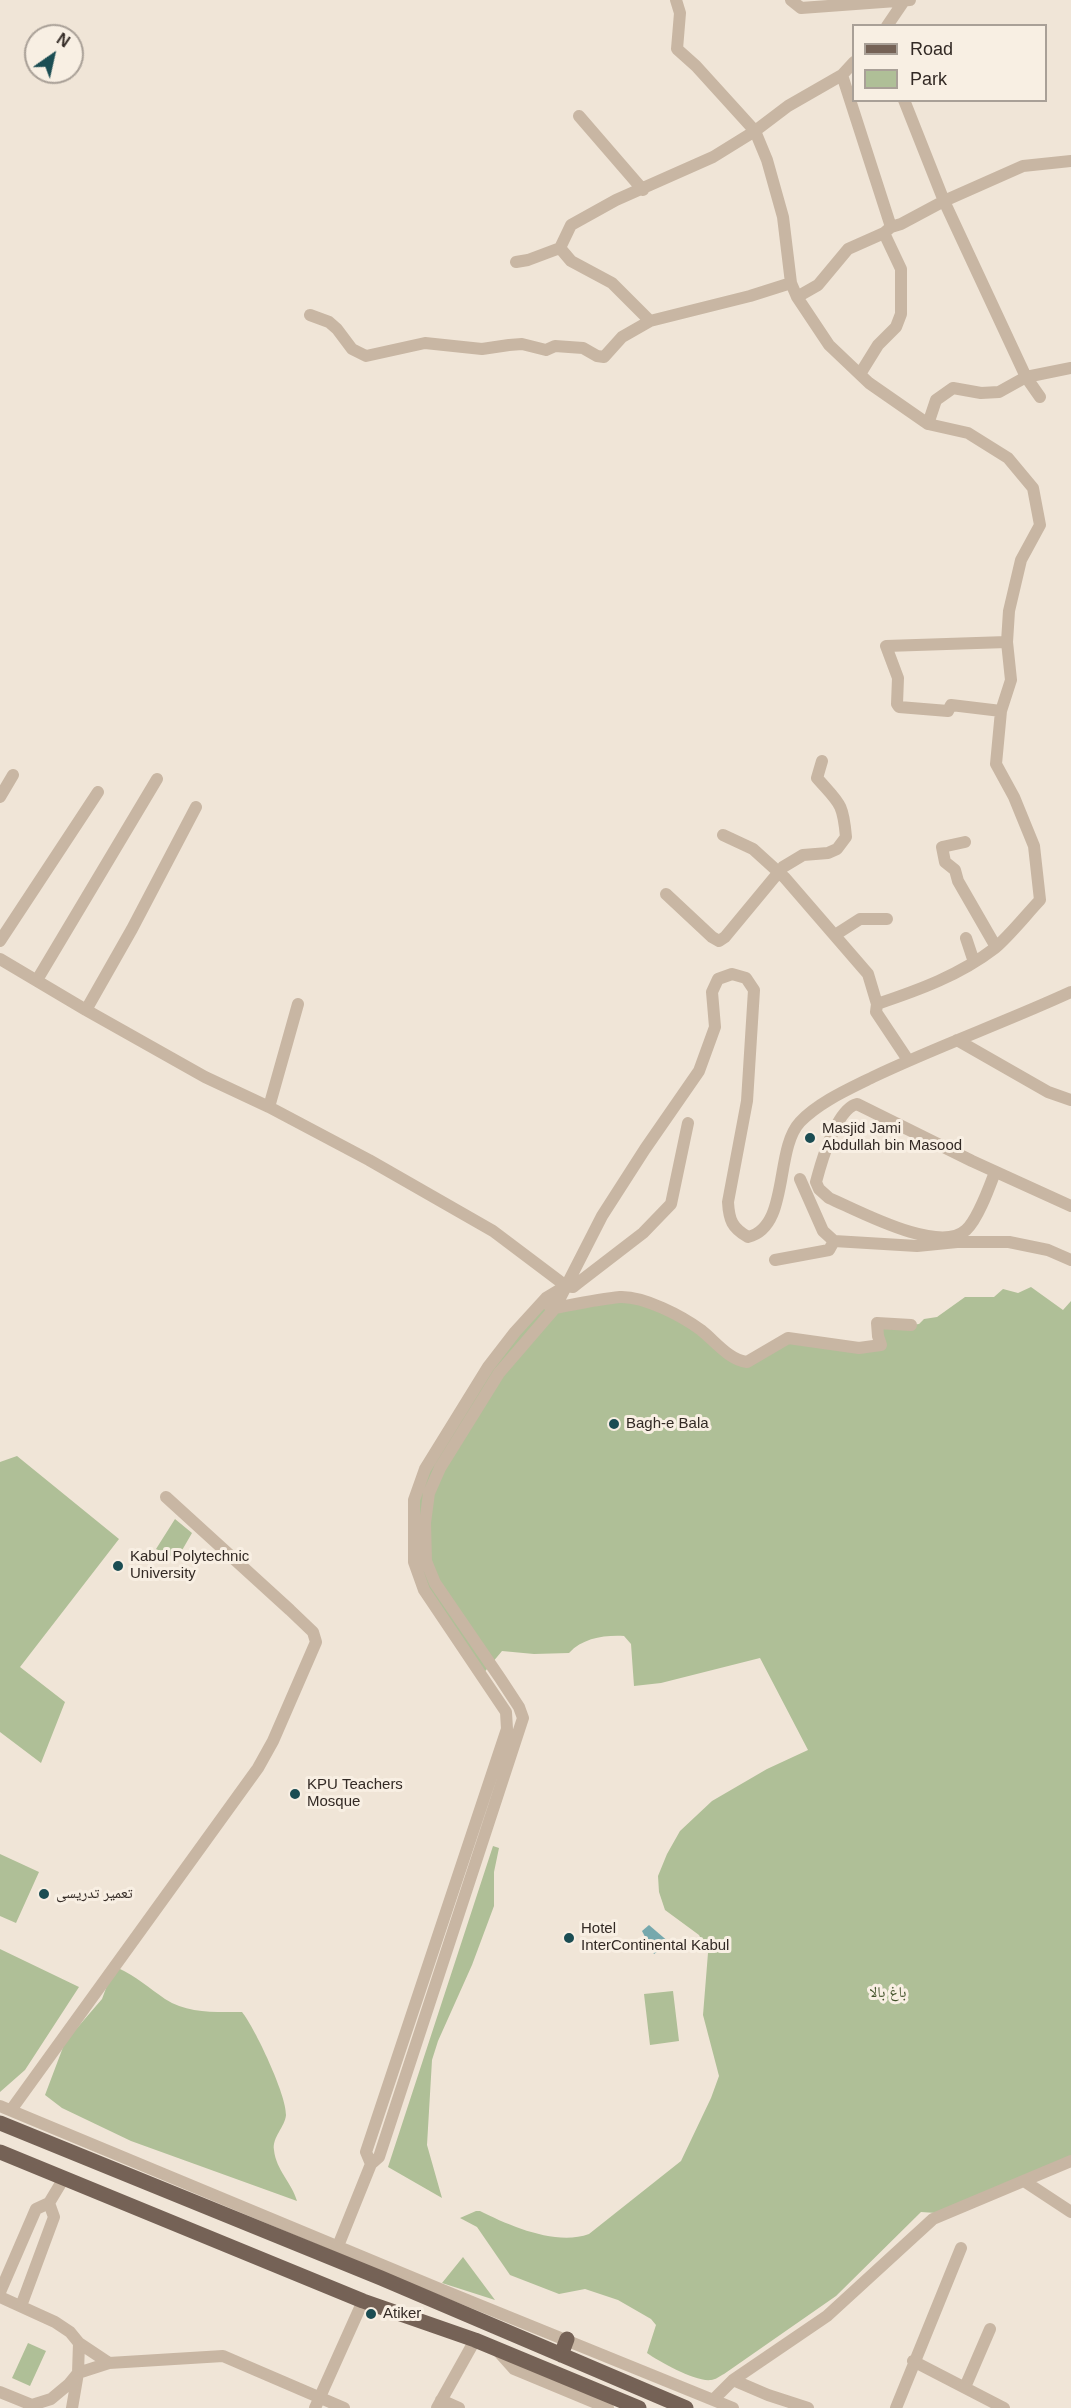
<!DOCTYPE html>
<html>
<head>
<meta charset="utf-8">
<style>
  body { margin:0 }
  #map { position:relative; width:1071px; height:2408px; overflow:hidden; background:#f0e5d7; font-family:Helvetica,sans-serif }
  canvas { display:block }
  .legend { position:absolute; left:852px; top:24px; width:195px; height:78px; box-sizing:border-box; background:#f8efe3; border:2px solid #a9a097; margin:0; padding:8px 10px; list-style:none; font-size:18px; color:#332a25 }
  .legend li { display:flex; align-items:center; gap:12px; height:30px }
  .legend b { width:30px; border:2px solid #a9a097 }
  .north { position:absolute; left:24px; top:24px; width:60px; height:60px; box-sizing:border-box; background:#f8efe3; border:2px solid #a9a097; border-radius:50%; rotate:34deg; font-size:16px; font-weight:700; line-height:24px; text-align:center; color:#332a25 }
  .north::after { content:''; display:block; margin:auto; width:21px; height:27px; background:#1b4d53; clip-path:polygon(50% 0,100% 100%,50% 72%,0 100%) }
</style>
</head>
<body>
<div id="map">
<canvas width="1071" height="2408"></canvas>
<ul class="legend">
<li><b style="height:8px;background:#756256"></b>Road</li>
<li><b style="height:16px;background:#afbf97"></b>Park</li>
</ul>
<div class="north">N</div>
</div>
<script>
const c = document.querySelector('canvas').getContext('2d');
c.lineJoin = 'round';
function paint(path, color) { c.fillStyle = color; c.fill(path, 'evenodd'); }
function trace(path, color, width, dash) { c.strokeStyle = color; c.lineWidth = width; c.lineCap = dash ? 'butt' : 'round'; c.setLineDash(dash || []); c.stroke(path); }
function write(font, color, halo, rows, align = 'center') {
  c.font = font + ' Helvetica,"Noto Naskh Arabic",sans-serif'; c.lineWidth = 6; c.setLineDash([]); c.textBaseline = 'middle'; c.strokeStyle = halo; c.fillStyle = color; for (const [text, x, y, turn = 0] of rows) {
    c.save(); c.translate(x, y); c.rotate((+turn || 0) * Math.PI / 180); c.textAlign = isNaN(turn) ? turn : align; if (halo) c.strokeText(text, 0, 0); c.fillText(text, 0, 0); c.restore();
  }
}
paint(new Path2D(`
  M1031,1287L1063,1310L1071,1301V2159L936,2213L921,2212L836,2296L724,2374C720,2376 715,2380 711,2380C695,2382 660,2362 647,2353L656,2325L651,2319L618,2300L585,2289L559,2294L510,2275L477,2227L460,2218L476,2211H480C510,2226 556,2246 589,2234L681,2161L711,2098L719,2076L703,2015L708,1953L699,1935L665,1910L659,1892L658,1876L667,1854L680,1831L712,1801L767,1769L808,1750L760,1658L661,1683L634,1686L631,1644L624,1636C604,1635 583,1638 569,1653L534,1654L502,1651L482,1675L424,1590L412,1531L425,1469L488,1367L540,1305L620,1297L653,1304L742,1361L788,1338L881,1345L877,1323L911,1325L919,1324L924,1319L937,1317L965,1297H994L1003,1289L1018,1293Z
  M17,1456L119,1539L20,1667L65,1702L41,1763L0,1732V1462Z
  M175,1519L192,1533L177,1559L156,1549Z
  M493,1846L499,1848L494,1872V1906L472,1965L438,2041L432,2060L427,2145L442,2198L388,2167Z
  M0,1854L39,1872L16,1923L0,1916Z
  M0,1949L79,1987L25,2070L0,2092Z
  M118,1968C136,1976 149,1988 165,1999C188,2014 216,2012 242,2012C255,2028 287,2096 286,2115C285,2127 272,2137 274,2150C276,2170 292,2183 297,2201L131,2141L62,2108L45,2095L65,2042L102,1999L112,1972Z
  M673,1991L679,2041L650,2045L644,1994Z
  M463,2257L495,2300L442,2283Z
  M28,2343L46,2351L30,2386L12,2378Z`), '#afbf97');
paint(new Path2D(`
  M649,1925L670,1943L654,1954L642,1931Z`), '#76a8ad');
trace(new Path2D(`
  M676,0L680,13L677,49L696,66L755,131L767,160L783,217L791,283L797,297L829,345L869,383L928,424L968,433L1008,458L1033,488L1040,525L1021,560L1009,611L1007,642L1011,680L1001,711L996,764L1014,797L1034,846L1040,900C1025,916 1011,934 995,948C960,975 919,990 877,1004L876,1012L908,1060
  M791,0L801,8L910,0
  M887,26L904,1
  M842,75L891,227
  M904,100L944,201L1026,377L1040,397
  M579,116L643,190
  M560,248L571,261L612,283L650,321
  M516,262L528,260L560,248L571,225L616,200L713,157L755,131L788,106L842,75L854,62
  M797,297L818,285L848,249L884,233L891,227L901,224L944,201L1023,166L1071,161
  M310,315L329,322L337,329L352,349L366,356L425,343L482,349L509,345L522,344L546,350L555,346L583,348L597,356L604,357L622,337L650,321L750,296L791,283
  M860,374L878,345L896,327L901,314V269L884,233
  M928,424L936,400L953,388L981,393L999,392L1026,377L1071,368
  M1001,711L951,705L948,711L899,707L897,704L898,678L886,646L1007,642
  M0,797L13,775
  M723,835L753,849L785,878L868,974L877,1004
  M965,842L942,847L945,862L955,870L958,881L996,947
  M666,894L712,937L719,941L725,937L783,867L803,855L828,853L837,849L846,837C843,802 839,803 817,778L822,761
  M835,935L860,919H887
  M966,938L974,962
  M0,941L98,792
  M0,959L86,1010L205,1077L269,1107L369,1160L493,1231L566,1286
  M37,980L157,779
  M86,1010L132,929L196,807
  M957,1040L1048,1092L1071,1100
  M269,1107L298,1004
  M995,1172C989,1188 978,1219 966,1230C939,1255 857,1210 829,1198L819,1189L816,1182C821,1163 836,1109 857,1104L972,1161L1071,1206
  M800,1179L823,1231L834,1241L917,1246L957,1242H1009L1048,1250L1071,1260
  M775,1260L829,1250L834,1241
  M550,1307L555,1308C576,1304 599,1299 620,1297C644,1296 682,1316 701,1330C715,1341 729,1360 747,1362L788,1338L859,1348L881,1345L878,1336L877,1323L911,1325
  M0,2106L440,2289L733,2408
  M11,2110L258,1768L273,1741L316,1642L313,1632L290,1610L166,1497
  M371,2164L366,2152L507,1729L506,1712L424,1590L414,1562V1500L425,1469L488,1367L515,1332L546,1298L566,1286L573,1287L578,1283L643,1233L671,1204L688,1123
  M1024,2181L1071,2212
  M338,2246L371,2164L379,2157L523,1718L519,1707L500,1678L435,1583L426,1561L425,1523L429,1493L440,1468L499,1373L555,1308L602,1216L645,1149L699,1071L715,1027L712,992L718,979L732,974L746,978L754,990L747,1101L728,1202C729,1220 732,1228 748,1237C790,1227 774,1150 800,1122C819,1102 849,1089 873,1077C938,1046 1006,1022 1071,992
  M0,2292L36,2209L49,2203L64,2178
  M0,2297L55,2322L70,2332L79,2343L109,2363
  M21,2306L54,2217L49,2203
  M497,2350L514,2369L608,2408
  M913,2361L1004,2408
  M733,2380L768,2395L808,2408
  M965,2387L990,2329
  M0,2392L32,2405L51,2399L69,2384L78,2373L79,2343
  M441,2400L459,2408
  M713,2400L733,2380L827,2316L933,2219L1071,2161
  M72,2408L78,2373L109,2363L223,2356L344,2408
  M315,2408L363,2301
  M437,2408L475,2340
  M896,2408L961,2248`), '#c8b6a3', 12);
trace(new Path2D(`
  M0,2123L381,2278L686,2408
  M0,2152L363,2301L475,2340L639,2408
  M561,2355L567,2339`), '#756256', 15);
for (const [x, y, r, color] of [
  [810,1138,6,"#1b4d53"],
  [614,1424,6,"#1b4d53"],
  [118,1566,6,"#1b4d53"],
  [295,1794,6,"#1b4d53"],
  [44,1894,6,"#1b4d53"],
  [569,1938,6,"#1b4d53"],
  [371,2314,6,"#1b4d53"]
]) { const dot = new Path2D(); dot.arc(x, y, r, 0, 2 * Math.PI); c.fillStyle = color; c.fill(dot); trace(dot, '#f8efe3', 2); }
write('15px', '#332a25', '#f8efe3', [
  ["Masjid Jami",822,1129],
  ["Abdullah bin Masood",822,1146],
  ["Bagh-e Bala",626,1424],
  ["Kabul Polytechnic",130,1557],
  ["University",130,1574],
  ["KPU Teachers",307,1785],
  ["Mosque",307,1802],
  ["تعمیر تدریسی",56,1894],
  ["Hotel",581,1929],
  ["InterContinental Kabul",581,1946],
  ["Atiker",383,2314]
], 'left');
write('15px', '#405129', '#f8efe3', [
  ["باغ بالا",888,1993]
]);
</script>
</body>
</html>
